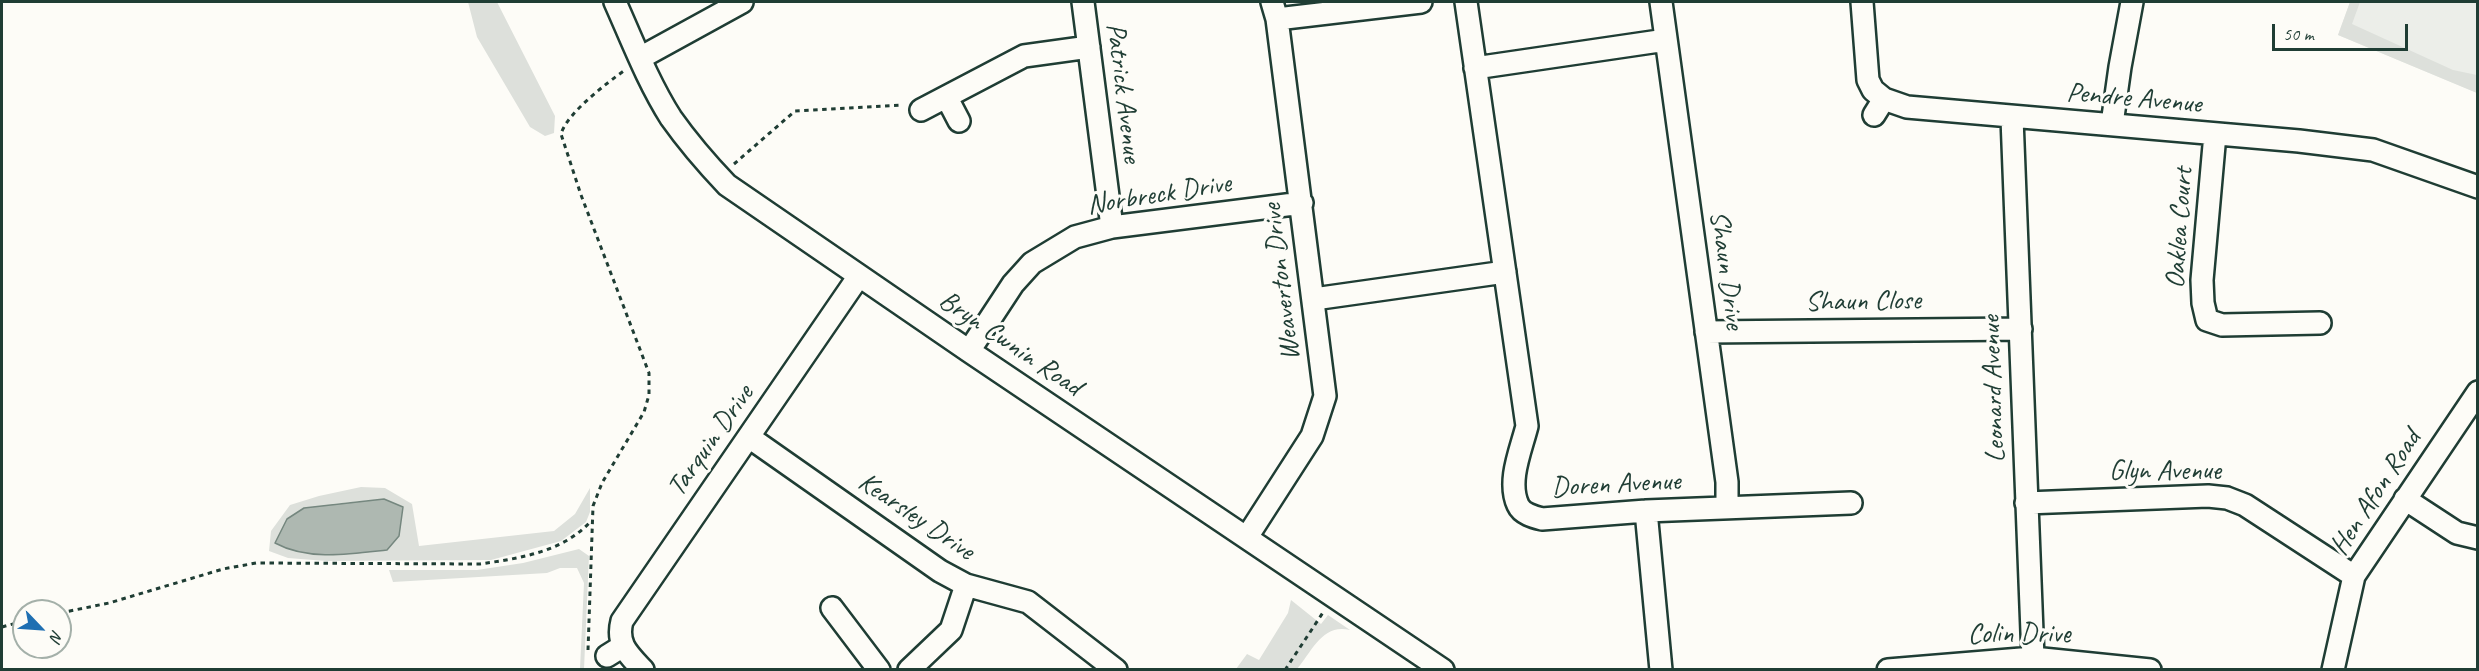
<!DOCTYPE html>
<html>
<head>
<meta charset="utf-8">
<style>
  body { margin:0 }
  #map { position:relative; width:2479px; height:671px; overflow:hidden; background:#fdfcf7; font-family:Caveat,sans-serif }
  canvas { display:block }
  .frame { position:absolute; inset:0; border:3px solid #1f3d34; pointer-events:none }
  .north { position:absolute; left:12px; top:599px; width:60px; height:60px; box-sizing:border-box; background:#fdfcf7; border:2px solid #a4b0a9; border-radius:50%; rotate:115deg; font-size:16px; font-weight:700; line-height:24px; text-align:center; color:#1f3d34 }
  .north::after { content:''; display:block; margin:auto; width:21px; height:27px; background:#1f6fb2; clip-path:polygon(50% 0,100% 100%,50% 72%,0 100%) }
  .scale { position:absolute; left:2272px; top:24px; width:136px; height:27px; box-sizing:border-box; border:3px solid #1f3d34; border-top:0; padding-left:8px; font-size:18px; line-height:21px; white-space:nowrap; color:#1f3d34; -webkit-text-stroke:4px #fdfcf7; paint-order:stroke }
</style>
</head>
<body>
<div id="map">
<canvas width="2479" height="671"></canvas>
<div class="frame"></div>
<div class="north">N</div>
<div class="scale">50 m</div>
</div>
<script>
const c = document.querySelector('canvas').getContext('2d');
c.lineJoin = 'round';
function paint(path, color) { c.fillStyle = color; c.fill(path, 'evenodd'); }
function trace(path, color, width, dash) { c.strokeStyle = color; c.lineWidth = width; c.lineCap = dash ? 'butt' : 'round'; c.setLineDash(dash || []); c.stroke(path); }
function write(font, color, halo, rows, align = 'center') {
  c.font = font + ' Caveat,sans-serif'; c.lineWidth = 6; c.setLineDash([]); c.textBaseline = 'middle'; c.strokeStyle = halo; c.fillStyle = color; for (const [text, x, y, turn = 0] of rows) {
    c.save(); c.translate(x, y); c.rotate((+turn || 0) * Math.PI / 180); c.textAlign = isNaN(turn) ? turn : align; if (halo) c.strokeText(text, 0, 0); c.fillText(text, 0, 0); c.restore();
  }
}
paint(new Path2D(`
  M2350,2H2477V93L2338,35Z`), '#eceee9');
paint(new Path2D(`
  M468,2H497L555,116L554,133L545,136L530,127L477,37Z
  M2350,2H2360L2352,24L2453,70L2477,75V93L2338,35Z
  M361,487L385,488L412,504L419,546L554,531L575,514L590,488V512L586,522L561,541L491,560L326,561L288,558L269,551L271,531L290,505L319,496ZM384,499L356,554L340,553L332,504Z
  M579,549L589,556L584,669H580L584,583L577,568H560L547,573L393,582L389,570H477L523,563Z
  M1291,600L1321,624L1328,615L1350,630C1323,623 1312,651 1297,669H1236L1247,654L1259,660L1288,613Z`), '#dde0db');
const water = new Path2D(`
  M384,499L403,507L399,536L387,550C351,554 308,561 275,543L287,519L304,508Z`);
paint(water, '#aeb8b1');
trace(water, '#75877f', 1.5);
const minor = new Path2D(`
  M615,2C632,40 648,82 671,118C688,142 707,164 727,185L969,351L1443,670
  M1083,2L1112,227
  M1466,2L1527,426C1521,450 1507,481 1518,505C1522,514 1534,517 1542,519L1646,511L1851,503
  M1661,2L1727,482V508
  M1862,2L1868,80L1873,90L1884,99L1907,107L2299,141L2373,150L2478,187
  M1277,19L1421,2
  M640,58L742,2
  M1475,68L1666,40
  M947,98L959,121
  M921,110L1024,56L1089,47
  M1874,115L1884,99
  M2012,118L2033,658
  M2112,124L2120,67L2132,2
  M2215,134L2202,280L2203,303L2207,320L2222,325L2320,323
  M1314,299L1505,272
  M1706,332L2021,329
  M969,351L1013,284L1032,263L1075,237L1112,227L1302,203
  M749,437L940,571L966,585L1028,602L1116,670
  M2405,499L2457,533L2478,538
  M2026,503L2208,496L2227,498L2245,505L2354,576
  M1646,511L1661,670
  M1247,537L1312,436L1325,396L1277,19L1272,2
  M832,608L879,670
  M607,656L623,646
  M643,670C628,654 616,644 622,621L859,276
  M909,670L951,630L966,585
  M1888,670L2033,658L2150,670
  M2333,670L2354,576L2478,392`);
trace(minor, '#1f3d34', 26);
trace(new Path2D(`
  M734,164L795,111L902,105
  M60,613L109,603L223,569L256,563L480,564C521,558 563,552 591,521
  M2,627L24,621
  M588,650L593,506L602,483L644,412L649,395V373L581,195L561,134C567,113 607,83 625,70
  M1285,670L1324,611`), '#1f3d34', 3, [4.5, 4.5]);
trace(minor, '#fdfcf7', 21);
write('28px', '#1f3d34', '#fdfcf7', [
  ["Patrick Avenue",1123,93,83],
  ["Pendre Avenue",2134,99,5],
  ["Norbreck Drive",1159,195,-9],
  ["Oaklea Court",2180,228,-86],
  ["Shaun Drive",1726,270,82],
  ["Weaverton Drive",1282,282,-97],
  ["Shaun Close",1863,302,-1],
  ["Bryn Cwnin Road",1010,344,34],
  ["Leonard Avenue",1994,389,-92],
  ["Tarquin Drive",711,441,-55],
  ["Glyn Avenue",2165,472],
  ["Doren Avenue",1616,485,-3],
  ["Hen Afon Road",2376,493,-57],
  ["Kearsley Drive",916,517,34],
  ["Colin Drive",2019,635]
]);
</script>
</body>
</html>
